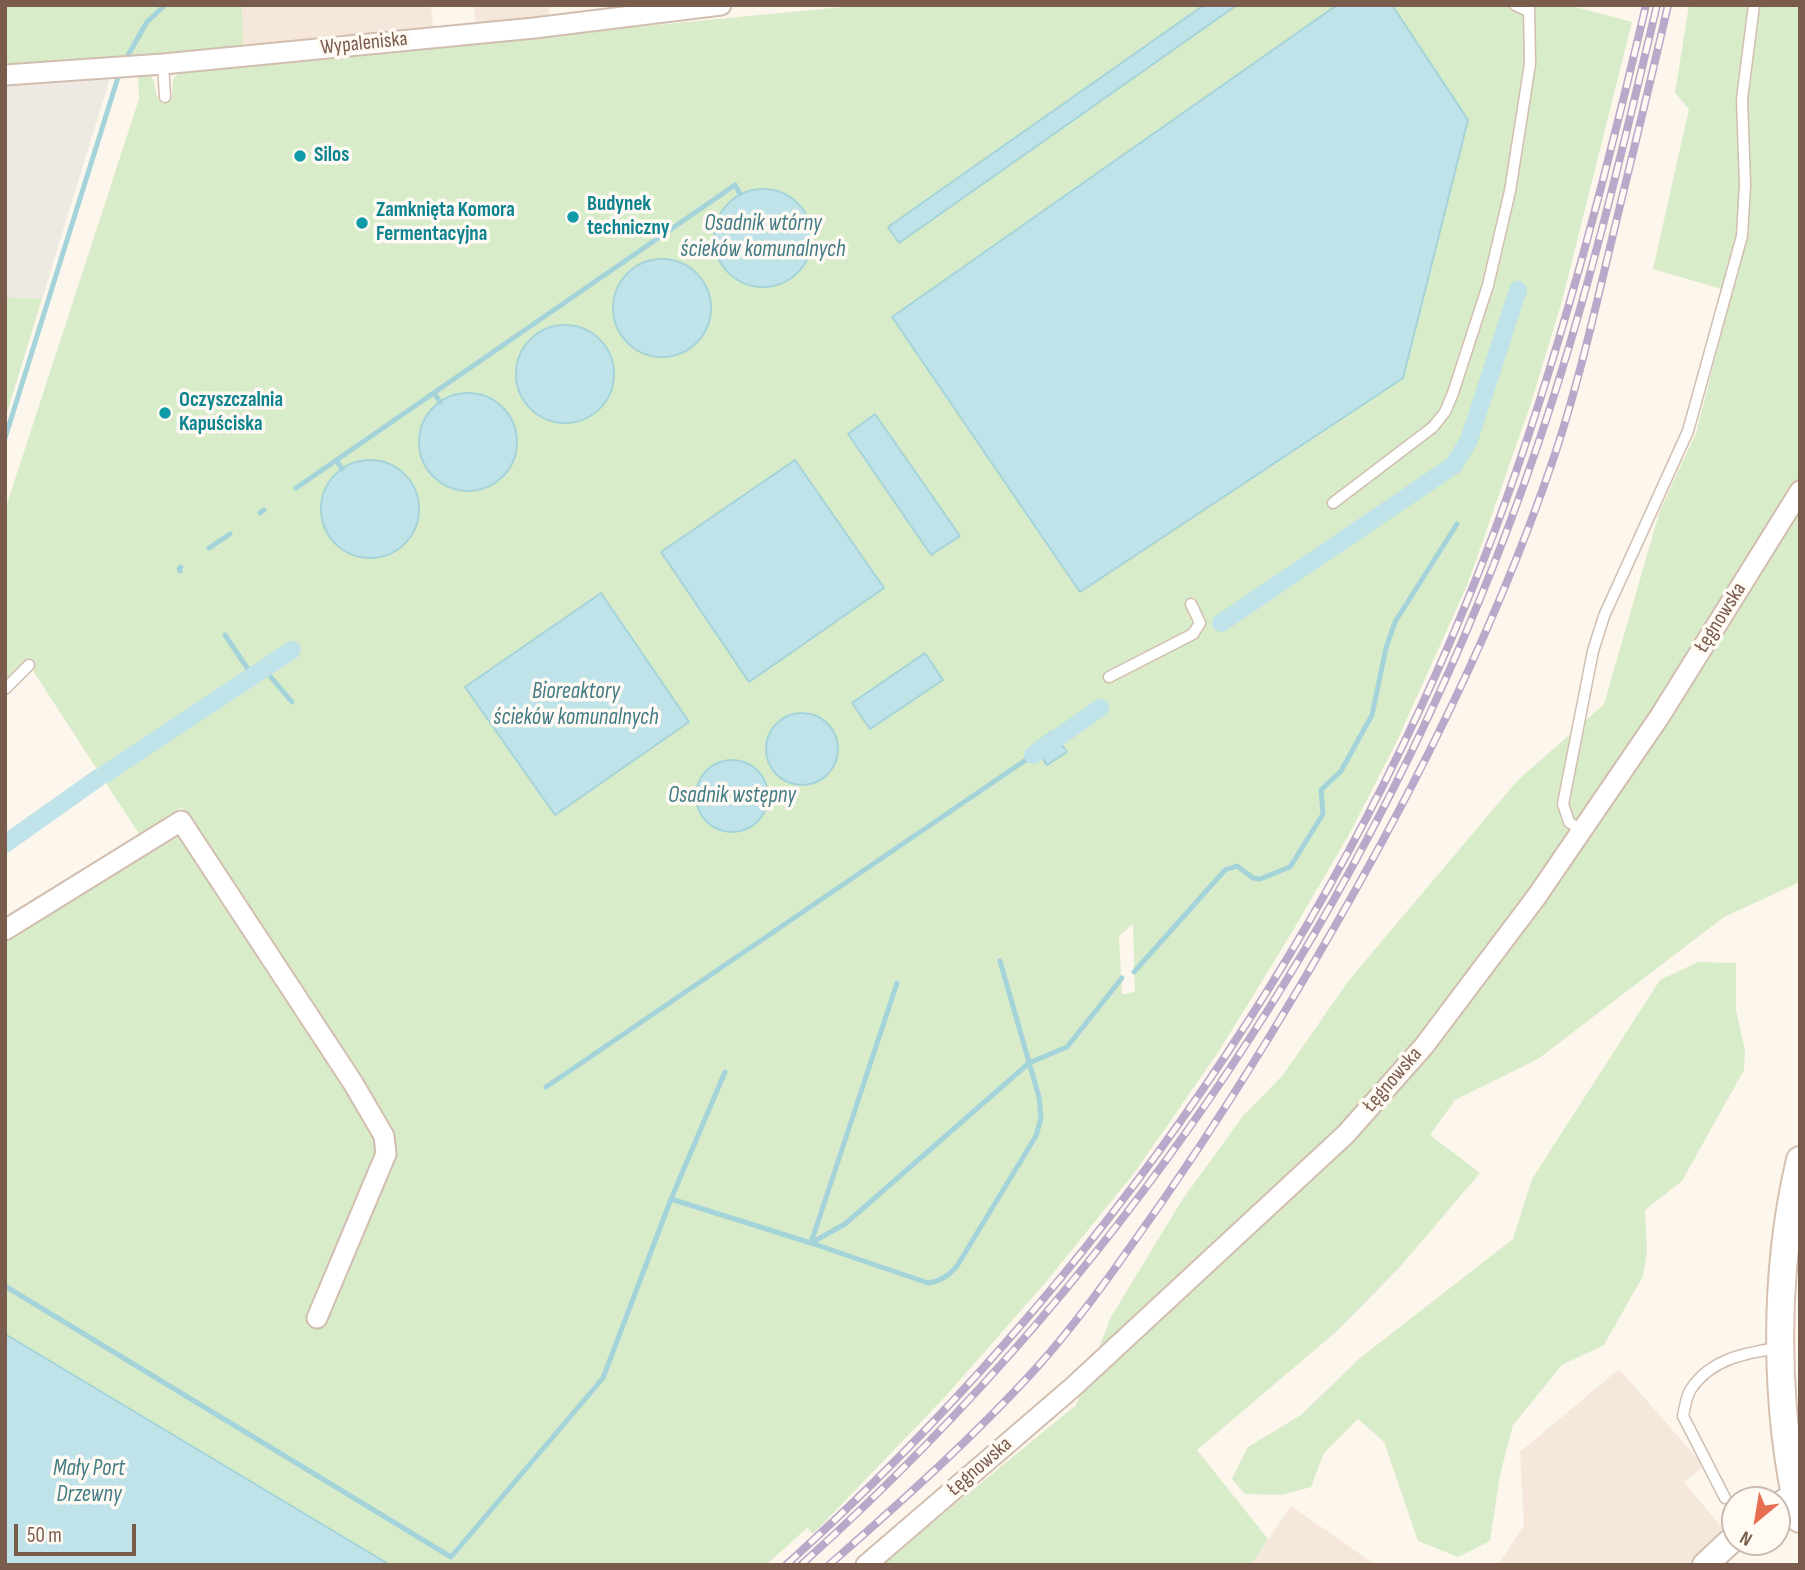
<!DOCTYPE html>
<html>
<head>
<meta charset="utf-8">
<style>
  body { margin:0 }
  #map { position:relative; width:1805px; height:1570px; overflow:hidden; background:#fdf6ec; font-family:"Sofia Sans Condensed",sans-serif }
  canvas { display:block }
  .frame { position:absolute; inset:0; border:7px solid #7a5c4d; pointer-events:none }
  .north { position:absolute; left:1721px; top:1486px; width:70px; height:70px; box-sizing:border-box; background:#fffaf3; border:2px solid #cabbb1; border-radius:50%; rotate:210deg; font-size:19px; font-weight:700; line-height:28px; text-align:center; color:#7a5c4d }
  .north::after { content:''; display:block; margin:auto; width:24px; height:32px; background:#e76f51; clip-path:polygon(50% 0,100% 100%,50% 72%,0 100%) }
  .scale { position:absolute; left:14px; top:1524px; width:122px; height:32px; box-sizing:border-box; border:4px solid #7a5c4d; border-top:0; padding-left:9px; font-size:21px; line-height:24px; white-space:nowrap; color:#7a5c4d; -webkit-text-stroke:5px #fffaf3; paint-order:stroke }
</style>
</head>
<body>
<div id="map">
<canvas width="1805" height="1570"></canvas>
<div class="frame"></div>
<div class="north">N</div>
<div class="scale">50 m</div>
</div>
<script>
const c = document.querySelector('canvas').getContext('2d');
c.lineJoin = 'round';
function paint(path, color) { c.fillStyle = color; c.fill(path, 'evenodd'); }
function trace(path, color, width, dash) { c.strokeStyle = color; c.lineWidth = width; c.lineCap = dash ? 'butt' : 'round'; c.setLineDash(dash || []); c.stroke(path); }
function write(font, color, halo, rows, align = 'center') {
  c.font = font + ' "Sofia Sans Condensed",sans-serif'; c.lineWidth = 7; c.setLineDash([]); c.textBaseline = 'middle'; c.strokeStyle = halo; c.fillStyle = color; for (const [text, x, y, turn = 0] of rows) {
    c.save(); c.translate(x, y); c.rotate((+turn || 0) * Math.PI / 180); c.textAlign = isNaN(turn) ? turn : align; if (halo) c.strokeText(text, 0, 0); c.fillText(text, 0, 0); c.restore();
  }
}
paint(new Path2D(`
  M242,5H431L435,46L244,64Z
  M474,5H550L549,19L637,10L635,27L477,42Z
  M1619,1369L1704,1466L1684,1482L1723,1529L1688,1565H1498L1524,1525L1520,1452Z
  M1291,1506L1376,1565H1251Z`), '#f5e8da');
paint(new Path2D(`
  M111,75L42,299L5,297V86Z`), '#efe9e4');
paint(new Path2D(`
  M5,5H242L243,45L113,60L5,67Z
  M863,5H1568L1632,22L1562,301L1530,406L1468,583L1397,741L1351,831L1291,934L1219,1051L1135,1172L1046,1282L944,1398L813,1534L807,1528L766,1565H390L5,1334V938L190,819L182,807L139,834L26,660L5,680V510L139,99L138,74L150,75L154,81L157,97L172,96L173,80L180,71ZM1133,924L1135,992L1122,994L1119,936Z
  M1689,5H1800V882L1724,917L1538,1059L1455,1100L1430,1135L1480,1173L1399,1268L1337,1331L1197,1450L1268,1539L1251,1565H881L1076,1405L1111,1317L1182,1200L1243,1116L1283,1075L1349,980L1517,781L1604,704L1660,510L1696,433L1732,292L1653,269L1689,109L1675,93Z
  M5,297L42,299L5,419Z
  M1698,962L1736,963V1010L1745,1051L1744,1070L1682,1181L1645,1210L1647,1251L1643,1276L1604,1345L1562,1365L1513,1425L1500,1475L1490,1541L1458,1557L1418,1541L1384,1442L1358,1419L1324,1453L1311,1487L1282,1495L1245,1494L1232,1479L1248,1447L1301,1415L1360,1358L1513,1239L1532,1179L1660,980Z`), '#d8ecc9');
const water = new Path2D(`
  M1204,5H1237L899,243L888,227Z
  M1337,5H1392L1468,120L1403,378L1080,592L892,317Z
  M714 238a49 49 0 1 1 98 0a49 49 0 1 1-98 0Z
  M613 308a49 49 0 1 1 98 0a49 49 0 1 1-98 0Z
  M516 374a49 49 0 1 1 98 0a49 49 0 1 1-98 0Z
  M419 442a49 49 0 1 1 98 0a49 49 0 1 1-98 0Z
  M875,414L960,536L931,555L848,434Z
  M795,460L884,588L749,682L661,552Z
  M321 509a49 49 0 1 1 98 0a49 49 0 1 1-98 0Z
  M601,593L689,722L555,815L465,687Z
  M925,653L943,680L870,729L852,703Z
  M766 749a36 36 0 1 1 72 0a36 36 0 1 1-72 0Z
  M1052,731L1067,752L1047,765L1033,745Z
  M696 796a36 36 0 1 1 72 0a36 36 0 1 1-72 0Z
  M5,1334L390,1565H5Z`);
paint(water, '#bfe3e8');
trace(water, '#a5d3da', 2);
trace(new Path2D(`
  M124,62L147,22L165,5
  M434,393L440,402
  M5,438L120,71
  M336,460L342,469
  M296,488L735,185L740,194
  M260,513L264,510
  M209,548L230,534
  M180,571L179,569L181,567
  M225,635L252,675
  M263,668L292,702
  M1134,972L1225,870L1237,866L1253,878L1260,879L1290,867L1323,814L1321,790L1341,771L1372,715L1386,648L1395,622L1457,524
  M897,983L811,1243L928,1283C941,1281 948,1276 957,1266L1036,1136L1041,1118L1039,1097L1000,961
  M546,1087L1033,755
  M671,1199L725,1072
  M5,1286L451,1557L603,1378L671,1199L811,1243L845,1224L1029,1063L1067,1047L1122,978`), '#a5d3da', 5);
trace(new Path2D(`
  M1221,623L1454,465L1469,440L1518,290
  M1033,755L1100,708
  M105,774L292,650
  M5,844L98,778`), '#bfe3e8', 18);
const service = new Path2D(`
  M1515,5L1528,11
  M163,64L165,97
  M1333,503L1433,427L1445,412L1453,393L1488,285L1510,191L1530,64L1529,5
  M1109,677L1193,634L1200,623L1191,604
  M5,689L29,665
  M1582,831L1569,822L1563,804L1593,651L1604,616L1688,431L1742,236L1745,185L1742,99L1754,5
  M1725,1498L1683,1416C1685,1408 1686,1396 1691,1389C1711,1359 1745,1353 1778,1348`);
const minor = new Path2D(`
  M5,75L163,64L534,28L721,5
  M5,930L181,821L353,1083L384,1136L386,1154L317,1318
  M866,1565L1073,1387L1346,1134L1424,1046L1537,896L1660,716L1800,491`);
const tertiary = new Path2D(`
  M1777,1506L1794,1496
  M1705,1565L1735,1537`);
const secondary = new Path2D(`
  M1800,1160C1773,1274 1774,1406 1800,1519`);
trace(service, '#d1beb0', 13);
trace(minor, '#d1beb0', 23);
trace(tertiary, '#d1beb0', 28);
trace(secondary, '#d6c0b0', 30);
trace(service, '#fff', 10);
trace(minor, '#fff', 19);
trace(tertiary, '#fff', 24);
trace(secondary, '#fff', 26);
const rail = new Path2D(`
  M802,1564C1138,1262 1393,871 1538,444C1587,301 1622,152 1657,5
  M786,1565C1099,1283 1347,925 1495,530C1559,359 1604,183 1646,5
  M829,1565C902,1501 974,1437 1039,1365C1071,1329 1100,1290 1128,1250C1177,1182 1224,1111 1268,1039C1381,854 1486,659 1555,454C1578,385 1594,314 1611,243C1630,164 1650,85 1668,5`);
trace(rail, '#b9a8c9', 8);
trace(rail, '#fffaf3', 5, [16]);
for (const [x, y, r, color] of [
  [300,156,7,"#0f9aa8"],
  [573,217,7,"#0f9aa8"],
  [362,223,7,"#0f9aa8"],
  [165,413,7,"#0f9aa8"]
]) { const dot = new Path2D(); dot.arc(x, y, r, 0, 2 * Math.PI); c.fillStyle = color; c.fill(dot); trace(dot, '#fffaf3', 2.5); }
write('21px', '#7a5c4d', '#fffaf3', [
  ["Wypaleniska",364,44,-6],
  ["Łęgnowska",1721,618,-58],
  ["Łęgnowska",1393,1080,-49],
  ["Łęgnowska",980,1467,-41]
]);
write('bold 21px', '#0d838f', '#fffaf3', [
  ["Silos",314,156],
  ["Budynek",587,205],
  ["techniczny",587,229],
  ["Zamknięta Komora",376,211],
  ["Fermentacyjna",376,235],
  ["Oczyszczalnia",179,401],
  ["Kapuściska",179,425]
], 'left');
write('italic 23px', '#437c86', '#fffaf3', [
  ["Osadnik wtórny",763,224],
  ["ścieków komunalnych",763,250],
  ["Bioreaktory",576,692],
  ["ścieków komunalnych",576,718],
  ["Osadnik wstępny",732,796],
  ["Mały Port",89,1469],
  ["Drzewny",89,1495]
]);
</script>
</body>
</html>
